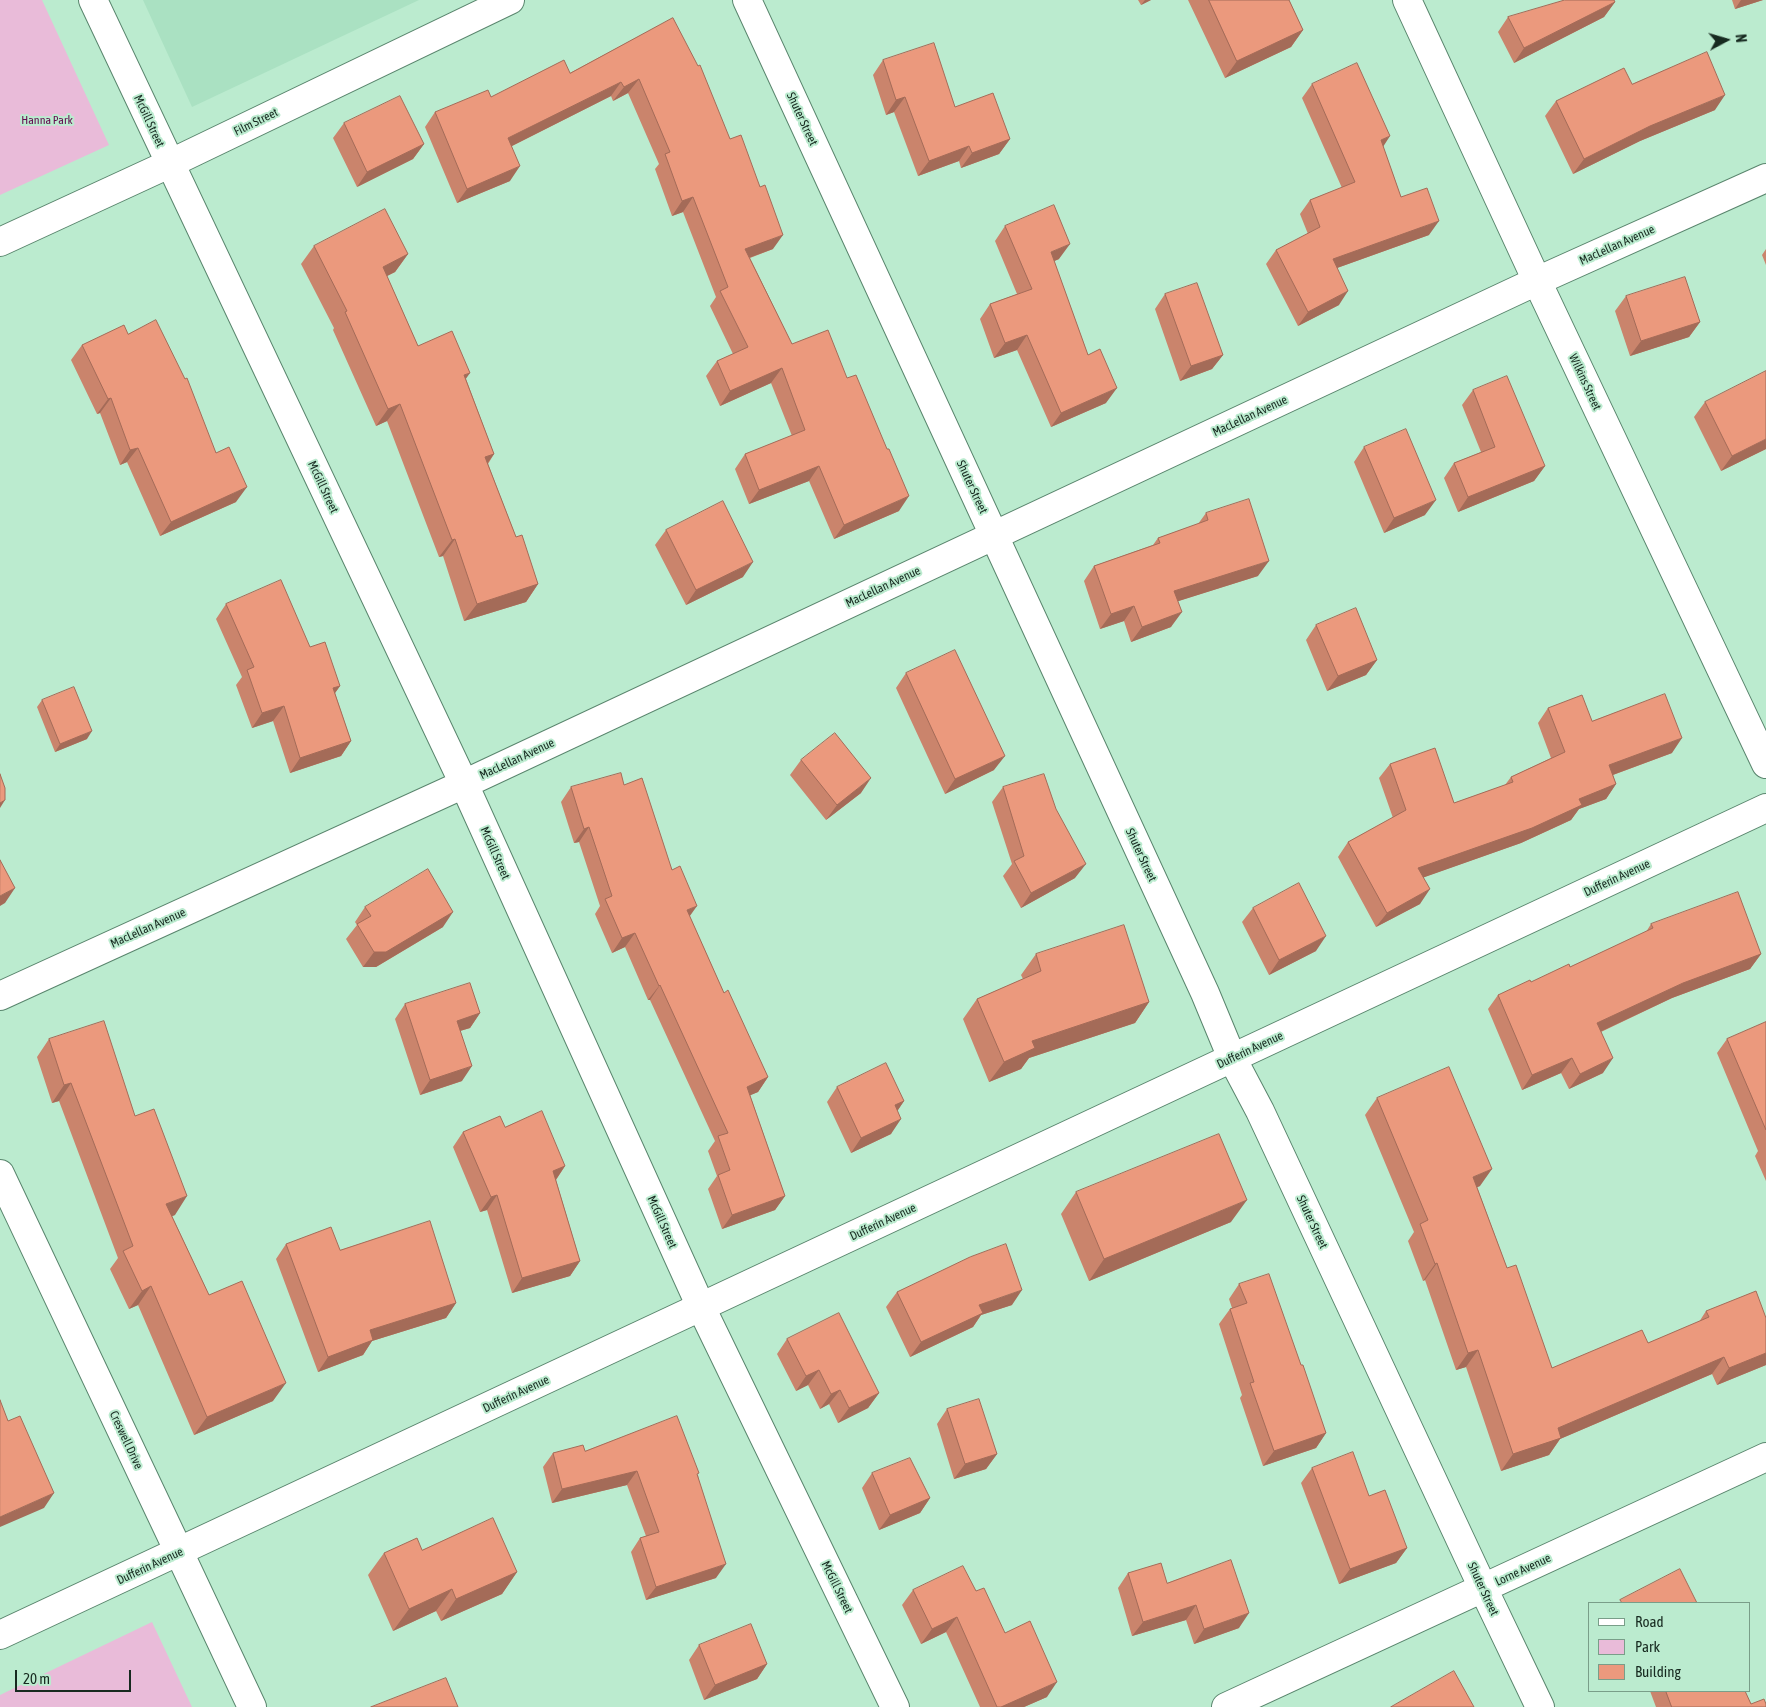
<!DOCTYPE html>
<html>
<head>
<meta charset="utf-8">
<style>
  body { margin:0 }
  #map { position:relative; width:1766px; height:1707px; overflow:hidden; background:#bbebcf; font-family:"Asap Condensed",sans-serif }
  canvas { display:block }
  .legend { position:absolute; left:1588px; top:1602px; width:162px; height:90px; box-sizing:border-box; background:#bbebcf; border:1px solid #799e89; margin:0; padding:6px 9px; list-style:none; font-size:15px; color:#172a20 }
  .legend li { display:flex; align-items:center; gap:10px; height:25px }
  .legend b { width:25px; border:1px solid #799e89 }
  .north { position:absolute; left:1701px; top:15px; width:50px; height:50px; -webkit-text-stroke:4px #bbebcf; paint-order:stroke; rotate:84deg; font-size:14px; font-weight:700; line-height:20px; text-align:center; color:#172a20 }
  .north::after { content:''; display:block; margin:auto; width:18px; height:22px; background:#172a20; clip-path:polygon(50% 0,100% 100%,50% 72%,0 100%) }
  .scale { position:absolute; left:15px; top:1670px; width:116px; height:22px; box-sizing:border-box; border:2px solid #172a20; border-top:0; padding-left:6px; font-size:15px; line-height:18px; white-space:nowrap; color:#172a20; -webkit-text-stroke:4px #bbebcf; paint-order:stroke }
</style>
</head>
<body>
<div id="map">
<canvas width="1766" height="1707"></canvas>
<ul class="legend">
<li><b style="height:6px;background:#fff"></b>Road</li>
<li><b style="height:14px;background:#e9bbd9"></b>Park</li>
<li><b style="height:14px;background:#eb997d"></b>Building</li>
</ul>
<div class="north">N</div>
<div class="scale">20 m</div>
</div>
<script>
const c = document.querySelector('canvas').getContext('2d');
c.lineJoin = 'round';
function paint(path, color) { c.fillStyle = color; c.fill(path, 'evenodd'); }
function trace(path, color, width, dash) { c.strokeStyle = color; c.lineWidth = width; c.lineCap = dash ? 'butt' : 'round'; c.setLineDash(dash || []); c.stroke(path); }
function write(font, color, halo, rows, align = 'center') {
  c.font = font + ' "Asap Condensed",sans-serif'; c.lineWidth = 4; c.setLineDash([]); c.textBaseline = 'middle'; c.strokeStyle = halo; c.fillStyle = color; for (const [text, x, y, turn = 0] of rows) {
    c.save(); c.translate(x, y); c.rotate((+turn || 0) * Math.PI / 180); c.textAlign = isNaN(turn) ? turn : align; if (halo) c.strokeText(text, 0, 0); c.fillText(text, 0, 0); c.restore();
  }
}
paint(new Path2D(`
  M143,0H419L192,107Z`), '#aae1c2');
paint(new Path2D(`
  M0,0H42L109,145L0,195Z
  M152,1622L192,1707H0V1695Z`), '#e9bbd9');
const minor = new Path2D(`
  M93,0L464,784L701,1307L895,1707
  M747,0L1205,993L1232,1058L1260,1111L1483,1588L1540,1707
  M1407,0L1537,281L1766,764
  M0,242L169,164L510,0
  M0,996L464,784L1537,281L1766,178
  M0,1174L179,1552
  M1226,1707L1766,1457`);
const tertiary = new Path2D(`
  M179,1552L252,1707`);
const secondary = new Path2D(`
  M0,1635L1766,808`);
trace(minor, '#59856d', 30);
trace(tertiary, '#59856d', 30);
trace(secondary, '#59856d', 30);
trace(minor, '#fff', 28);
trace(tertiary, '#fff', 28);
trace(secondary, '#fff', 28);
paint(new Path2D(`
  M1138,0H1151L1141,5Z
  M1188,0H1289L1303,30L1291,47L1225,78Z
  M1732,0H1763L1735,9Z
  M1615,2L1604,17L1514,63L1498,32L1508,17Z
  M673,18L773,249L750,258L792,344L899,511L834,539L809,481L749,504L735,469L745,454L792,436L771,383L720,406L706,376L717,361L733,354L710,306L716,297L683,212L672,216L655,169L659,164L628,93L613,101L611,96L512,146L510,181L457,203L425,127L435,112L491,97L570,73Z
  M883,60L955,107L1010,139L999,154L961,168L959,161L918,176L894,112L886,115L873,75Z
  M1312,84L1383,146L1401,197L1429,235L1337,268L1339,305L1298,326L1266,264L1276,250L1308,234L1300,214L1310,200L1342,188L1302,98Z
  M1632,84L1715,110L1640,141L1573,174L1545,116L1556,101Z
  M344,123L424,144L413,159L357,187L333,138Z
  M1005,226L1059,259L1054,261L1088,355L1106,403L1051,427L1017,350L994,358L980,319L990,304L1017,294L995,241Z
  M314,246L408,254L395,272L387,276L418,346L466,379L494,454L488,464L516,537L538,584L526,602L464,621L443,556L439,557L387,421L376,426L333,330L334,328L301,264Z
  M1766,249V265L1762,255Z
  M1165,294L1223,355L1212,369L1180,381L1155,309Z
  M1626,296L1700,322L1689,337L1630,356L1615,311Z
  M128,334L216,453L236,502L160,536L127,462L120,465L100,413L97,414L71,360L82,345Z
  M1473,390L1545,466L1534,481L1458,512L1444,478L1454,463L1481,452L1462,405Z
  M1705,402L1766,449L1721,471L1694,417Z
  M1364,447L1425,515L1384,533L1354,462Z
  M1206,513L1258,576L1178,601L1171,627L1131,642L1124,621L1100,629L1084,581L1094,566L1153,545L1158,538L1198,524Z
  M666,530L743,577L686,605L655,545Z
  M226,604L310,647L340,686L335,693L351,741L341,756L290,773L273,721L252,728L236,685L242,677L216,619Z
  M1316,625L1377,660L1366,675L1327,691L1306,640Z
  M906,673L994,770L945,794L896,688Z
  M42,700L87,739L55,752L37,707Z
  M1548,708L1592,721L1672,753L1613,775L1616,784L1606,799L1579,809L1571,820L1521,843L1424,877L1420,904L1376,927L1338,857L1348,842L1393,818L1379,778L1390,764L1454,803L1505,785L1511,777L1551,758L1538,723Z
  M801,760L861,793L826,820L790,775Z
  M624,785L672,870L690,917L724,993L768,1077L758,1092L750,1095L785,1196L775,1210L722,1229L708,1189L717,1176L708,1151L715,1141L650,1000H648L625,947L612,953L595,914L600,906L579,842L574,843L561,802L571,787Z
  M1003,787L1075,878L1021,908L1003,876L1012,864L992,802Z
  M365,907L443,927L376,967H363L346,939L357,925L355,922Z
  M1253,908L1316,951L1269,975L1242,922Z
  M1651,924L1761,954L1750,969L1672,998L1601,1032L1603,1073L1569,1089L1561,1073L1522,1090L1488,1009L1498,995L1570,967L1646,932Z
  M1036,954L1149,1002L1135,1023L1029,1058L1021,1069L989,1082L963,1019L977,999L1023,979L1021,975Z
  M405,1004L480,1013L470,1028L460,1031L462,1081L420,1095L395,1019Z
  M1766,1022V1181L1755,1156L1758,1151L1717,1053L1727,1039Z
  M49,1039L135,1116L175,1215L172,1216L209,1295L273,1401L194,1435L138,1305L129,1309L110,1269L118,1258L59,1101L52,1103L37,1057Z
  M837,1087L904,1101L897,1111L891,1134L851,1153L827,1102Z
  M1377,1098L1480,1186L1477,1187L1507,1268L1552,1368L1648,1343L1699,1322L1706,1311L1766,1318V1365L1717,1385L1712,1374L1560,1439L1549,1455L1501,1471L1466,1367L1456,1370L1425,1280L1423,1281L1408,1241L1414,1232L1365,1115Z
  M505,1127L565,1166L556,1180L580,1261L570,1276L512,1293L487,1210L480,1212L453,1147L463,1132Z
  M1076,1192L1231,1222L1089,1281L1061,1214Z
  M286,1244L456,1303L446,1318L372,1341L363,1355L318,1372L276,1259Z
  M1239,1284L1301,1365L1326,1433L1316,1448L1263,1466L1240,1398L1242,1395L1219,1324L1230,1309L1232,1308L1229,1299Z
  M897,1292L1012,1305L981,1315L973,1327L910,1357L886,1307Z
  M787,1339L879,1393L868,1408L838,1423L829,1404L820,1409L808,1385L796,1391L777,1354Z
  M947,1409L997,1454L986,1469L954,1479L937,1424Z
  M585,1451L698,1475L716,1578L646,1600L631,1552L640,1538L646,1536L627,1485L552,1503L543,1467L553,1453Z
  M1312,1468L1369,1496L1407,1548L1396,1563L1339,1584L1301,1483Z
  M872,1473L930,1498L920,1513L879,1530L862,1488Z
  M422,1550L517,1572L502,1594L441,1621L436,1611L393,1631L368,1575L384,1553Z
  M1128,1573L1167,1583L1239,1628L1194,1644L1186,1620L1132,1636L1118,1588Z
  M913,1590L976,1591L1005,1633L1047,1697L1024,1707H980L946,1632L921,1644L902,1605Z
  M699,1645L767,1664L757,1679L704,1700L689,1660Z
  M1650,1691H1745L1751,1704L1766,1707H1656Z`), '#ca846c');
paint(new Path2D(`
  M1145,0H1151L1141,5Z
  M1741,0H1763L1735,9Z
  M1615,2L1604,17L1514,63L1524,48Z
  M1303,30L1291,47L1225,78L1237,61Z
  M639,79L628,93L613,101L624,87Z
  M621,82L611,96L498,153L508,138Z
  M1725,95L1715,110L1640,141L1573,174L1584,159L1650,126Z
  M905,97L894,112L886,115L896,100Z
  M1390,136L1381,150V140Z
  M1010,139L999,154L961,168L972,153Z
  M424,144L413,159L357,187L367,172Z
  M969,146L959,161L918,176L929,161Z
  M520,166L510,181L457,203L467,189Z
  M693,197L683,212L672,216L682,201Z
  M1439,221L1429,235L1323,273L1333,259Z
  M783,235L773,249L735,263L745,249Z
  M1070,244L1059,259L1041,267L1051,252Z
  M408,254L395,272L371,284L383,267Z
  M1348,291L1339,305L1298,326L1308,312Z
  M1700,322L1689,337L1630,356L1641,341Z
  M1027,335L1017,350L994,358L1005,343Z
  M1223,355L1212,369L1180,381L1191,366Z
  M782,368L771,383L720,406L730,391Z
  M470,373L458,390L464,375Z
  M1117,388L1106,403L1051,427L1061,413Z
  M111,398L100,413L97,414L108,399Z
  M400,404L387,421L376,426L388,409Z
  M1766,439V449L1721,471L1732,456Z
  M138,448L127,462L120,465L130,450Z
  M494,454L482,471L485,457Z
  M819,466L809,481L749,504L759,490Z
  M1545,466L1534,481L1458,512L1468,497Z
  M247,487L236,502L160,536L171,522Z
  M909,496L899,511L834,539L844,525Z
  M1436,500L1425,515L1384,533L1394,518Z
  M455,539L443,556L439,557L452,540Z
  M1269,561L1258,576L1163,606L1174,591Z
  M753,562L743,577L686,605L696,590Z
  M538,584L526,602L464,621L477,604Z
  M1134,606L1124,621L1100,629L1111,614Z
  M1182,612L1171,627L1131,642L1142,627Z
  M1377,660L1366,675L1327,691L1338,676Z
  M340,686L330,700L333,688Z
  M284,706L273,721L252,728L262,713Z
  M92,731L87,739L55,752L60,744Z
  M1682,738L1672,753L1599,780L1609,765Z
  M351,741L341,756L290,773L300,758Z
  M1005,756L994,770L945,794L955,779Z
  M871,778L861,793L826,820L837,805Z
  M1616,784L1606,799L1579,809L1571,820L1521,843L1408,883L1418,868L1579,799Z
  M5,800L0,808V803Z
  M589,827L579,842L574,843L584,829Z
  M1086,864L1075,878L1021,908L1031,893Z
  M15,888L5,903L0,906V896Z
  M1430,889L1420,904L1376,927L1387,913Z
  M697,906L687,920V910Z
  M453,912L443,927L376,967H363L374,952Z
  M635,933L625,947L612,953L622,938Z
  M1326,936L1316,951L1269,975L1279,960Z
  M1761,954L1750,969L1672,998L1587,1038L1597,1023L1683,983Z
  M660,985L650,1000H648L659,986Z
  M1149,1002L1135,1023L1029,1058L1021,1069L989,1082L1004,1062L1032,1041Z
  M480,1013L470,1028L446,1035L457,1021Z
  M1572,1058L1561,1073L1522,1090L1532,1075Z
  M1613,1058L1603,1073L1569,1089L1580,1074Z
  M472,1066L462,1081L420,1095L430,1080Z
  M768,1077L758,1092L737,1101L747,1087Z
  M71,1083L59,1101L52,1103L64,1085Z
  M904,1101L894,1116L895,1105Z
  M901,1119L891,1134L851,1153L861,1138Z
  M565,1166L555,1181L553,1171Z
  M1492,1169L1480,1186L1461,1194L1473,1177Z
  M497,1195L487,1210L480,1212L491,1197Z
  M187,1196L175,1215L154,1223L166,1204Z
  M785,1196L775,1210L722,1229L732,1215Z
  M1247,1200L1231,1222L1089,1281L1104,1259Z
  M580,1261L570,1276L512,1293L522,1278Z
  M1437,1263L1425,1280L1423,1281L1435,1264Z
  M151,1286L138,1305L129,1309L142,1291Z
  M1022,1290L1012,1305L981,1315L973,1327L910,1357L921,1342L979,1305Z
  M456,1303L446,1318L372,1341L363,1355L318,1372L328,1357L370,1330Z
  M1478,1350L1466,1367L1456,1370L1468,1353Z
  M1766,1353V1365L1717,1385L1729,1368Z
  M1724,1357L1712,1374L1560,1439L1549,1455L1501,1471L1513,1454L1558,1428Z
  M819,1370L808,1385L796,1391L806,1376Z
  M286,1383L273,1401L194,1435L207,1417Z
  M840,1390L829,1404L820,1409L831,1394Z
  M879,1393L868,1408L838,1423L849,1408Z
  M1326,1433L1316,1448L1263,1466L1274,1451Z
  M997,1454L986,1469L954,1479L965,1464Z
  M637,1471L627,1485L552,1503L562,1489Z
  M54,1493L44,1508L0,1527V1517Z
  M930,1498L920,1513L879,1530L890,1515Z
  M1407,1548L1396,1563L1339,1584L1350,1569Z
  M726,1564L716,1578L646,1600L656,1587Z
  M517,1572L502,1594L441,1621L456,1599Z
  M452,1589L436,1611L393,1631L409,1609Z
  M1196,1605L1186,1620L1132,1636L1143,1622Z
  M1249,1613L1239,1628L1194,1644L1204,1629Z
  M957,1617L946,1632L921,1644L932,1629Z
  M767,1664L757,1679L704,1700L715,1685Z
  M1057,1682L1047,1697L1024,1707H1001Z`), '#a46b58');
const building = new Path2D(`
  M1209,0H1289L1303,30L1237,61Z
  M1565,0H1614L1615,2L1524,48L1508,17Z
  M673,18L698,66L700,65L730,139L741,135L760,187L765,185L783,235L745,249L792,344L828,330L847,378L856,375L887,449H889L909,496L844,525L819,466L759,490L745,454L805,430L782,368L730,391L717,361L748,347L720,291L728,287L693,197L682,201L665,154L670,152L639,79L624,87L621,82L508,138L520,166L467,189L435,112L488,90L491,97L564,60L570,73Z
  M934,43L955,107L993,93L1010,139L972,153L969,146L929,161L905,97L896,100L883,60Z
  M1707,52L1725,95L1650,126L1584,159L1556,101L1624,68L1632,84Z
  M1357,63L1390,136L1381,140L1401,197L1427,188L1439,221L1333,259L1348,291L1308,312L1276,250L1320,227L1310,200L1355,182L1312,84Z
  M400,96L424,144L367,172L344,123Z
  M1054,205L1070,244L1051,252L1088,355L1100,349L1117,388L1061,413L1027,335L1005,343L990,304L1032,289L1005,226Z
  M385,209L408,254L383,267L418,346L452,331L470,373L464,375L494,454L485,457L516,537L522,535L538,584L477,604L455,539L452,540L400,404L388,409L345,312L347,311L314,246Z
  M1685,277L1700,322L1641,341L1626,296Z
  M1197,283L1223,355L1191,366L1165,294Z
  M156,320L185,379L187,378L216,453L229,447L247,487L171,522L138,448L130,450L111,398L108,399L82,345L124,325L128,334Z
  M1766,371V439L1732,456L1705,402Z
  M1507,376L1545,466L1468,497L1454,463L1495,447L1473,390Z
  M1406,429L1436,500L1394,518L1364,447Z
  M1249,499L1269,561L1174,591L1182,612L1142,627L1134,606L1111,614L1094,566L1160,543L1158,538L1208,520L1206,513Z
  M723,501L753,562L696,590L666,530Z
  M281,580L310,647L325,642L340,686L333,688L351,741L300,758L284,706L262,713L247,670L254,667L226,604Z
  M1356,608L1377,660L1338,676L1316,625Z
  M955,650L1005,756L955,779L906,673Z
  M74,687L92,731L60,744L42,700Z
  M1665,694L1682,738L1609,765L1616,784L1579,799L1582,805L1532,828L1418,868L1430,889L1387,913L1348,842L1406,810L1390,764L1435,748L1454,803L1513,782L1511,777L1565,752L1548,708L1582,695L1592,721Z
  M835,733L871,778L837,805L801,760Z
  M621,773L624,785L642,778L672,870L680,866L697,906L687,910L724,993L728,990L768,1077L747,1087L785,1196L732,1215L718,1175L730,1170L718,1136L728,1133L660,985L659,986L635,933L622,938L605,899L612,896L589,827L584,829L571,787Z
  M0,774L5,788V800L0,803Z
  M1044,774L1056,809L1086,864L1031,893L1014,861L1024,856L1003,787Z
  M0,860L15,888L0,896Z
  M428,869L453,912L386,952H374L357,924L371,916L365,907Z
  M1299,883L1326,936L1279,960L1253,908Z
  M1738,892L1761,954L1683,983L1597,1023L1613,1058L1580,1074L1572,1058L1532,1075L1498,995L1530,980L1531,982L1569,964L1570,967L1653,928L1651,924Z
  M1124,925L1149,1002L1032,1041L1035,1048L1004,1062L977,999L1041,971L1036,954Z
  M470,983L480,1013L457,1021L472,1066L430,1080L405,1004Z
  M104,1021L135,1116L154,1109L187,1196L166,1204L209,1295L242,1281L286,1383L207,1417L151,1286L142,1291L123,1251L133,1246L71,1083L64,1085L49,1039Z
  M1766,1022V1130L1727,1039Z
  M886,1063L904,1101L895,1105L901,1119L861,1138L837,1087Z
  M1449,1067L1492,1169L1473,1177L1507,1268L1516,1265L1552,1368L1642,1330L1648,1343L1709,1317L1706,1311L1756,1291L1766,1318V1353L1729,1368L1724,1357L1558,1428L1561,1438L1513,1454L1478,1350L1468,1353L1437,1263L1435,1264L1420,1224L1428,1220L1377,1098Z
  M542,1111L565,1166L553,1171L580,1261L522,1278L497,1195L491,1197L463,1132L500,1116L505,1127Z
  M1219,1134L1247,1200L1104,1259L1076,1192Z
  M430,1221L456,1303L370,1330L373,1340L328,1357L286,1244L331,1227L340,1250Z
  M1006,1244L1022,1290L979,1305L983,1313L921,1342L897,1292L970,1257Z
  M1269,1274L1301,1365H1303L1326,1433L1274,1451L1250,1383L1254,1382L1230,1309L1247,1303L1239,1284Z
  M839,1313L879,1393L849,1408L840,1390L831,1394L819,1370L806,1376L787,1339Z
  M979,1399L997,1454L965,1464L947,1409Z
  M0,1400L8,1421L20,1416L54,1493L0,1517Z
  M677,1416L699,1473L697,1474L726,1564L656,1587L640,1538L659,1532L637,1471L562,1489L553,1453L583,1445L585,1451Z
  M1353,1452L1369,1496L1385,1490L1407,1548L1350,1569L1312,1468Z
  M910,1458L930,1498L890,1515L872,1473Z
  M493,1518L517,1572L456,1599L452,1589L409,1609L384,1553L417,1538L422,1550Z
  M1231,1560L1249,1613L1204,1629L1196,1605L1143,1622L1128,1573L1161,1563L1167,1583Z
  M963,1566L976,1591L984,1588L1005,1633L1030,1621L1057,1682L1001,1707H997L957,1617L932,1629L913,1590Z
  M1680,1569L1697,1603H1622L1620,1600Z
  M751,1624L767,1664L715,1685L699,1645Z
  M1454,1671L1474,1707H1391Z
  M446,1678L458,1707H371Z
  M1666,1691H1745L1751,1704L1764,1699L1766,1704V1707H1672Z`);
paint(building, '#eb997d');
trace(building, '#a46b58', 1);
write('12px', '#172a20', '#bbebcf', [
  ["Shuter Street",802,119,65],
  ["McGill Street",149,121,65],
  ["Film Street",256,122,-26],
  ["MacLellan Avenue",1617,245,-24],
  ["Wilkins Street",1585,382,65],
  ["MacLellan Avenue",1250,416,-25],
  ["McGill Street",323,487,65],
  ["Shuter Street",972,487,65],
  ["MacLellan Avenue",883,587,-25],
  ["MacLellan Avenue",517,759,-25],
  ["McGill Street",495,853,66],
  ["Shuter Street",1141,855,65],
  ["Dufferin Avenue",1617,878,-25],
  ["MacLellan Avenue",148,928,-24],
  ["Dufferin Avenue",1250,1050,-25],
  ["McGill Street",662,1222,66],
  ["Dufferin Avenue",883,1222,-25],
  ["Shuter Street",1312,1222,65],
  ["Dufferin Avenue",516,1394,-25],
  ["Creswell Drive",126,1440,65],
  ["Dufferin Avenue",150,1566,-25],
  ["Lorne Avenue",1523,1570,-25],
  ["McGill Street",837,1587,64],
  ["Shuter Street",1483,1589,65]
]);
write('12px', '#620b4e', '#bbebcf', [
  ["Hanna Park",47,120]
]);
</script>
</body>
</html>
